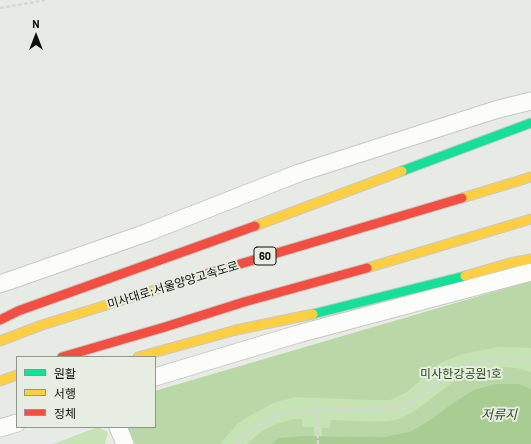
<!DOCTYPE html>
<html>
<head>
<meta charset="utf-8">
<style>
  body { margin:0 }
  #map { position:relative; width:531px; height:444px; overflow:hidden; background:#e8ebe5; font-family:Barlow,"Noto Sans KR",sans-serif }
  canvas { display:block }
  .legend { position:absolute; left:16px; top:356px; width:140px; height:72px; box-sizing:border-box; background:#e7ede3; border:1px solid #90958d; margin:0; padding:5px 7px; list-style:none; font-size:12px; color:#0e100d }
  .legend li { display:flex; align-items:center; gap:8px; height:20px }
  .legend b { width:20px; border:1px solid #90958d }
  .north { position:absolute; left:16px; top:16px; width:40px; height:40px; -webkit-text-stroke:3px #e7ede3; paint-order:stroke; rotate:0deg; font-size:11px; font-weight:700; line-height:16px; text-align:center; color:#0e100d }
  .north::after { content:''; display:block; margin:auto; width:14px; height:18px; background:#0e100d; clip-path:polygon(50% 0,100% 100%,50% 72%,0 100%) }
</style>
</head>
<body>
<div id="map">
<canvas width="531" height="444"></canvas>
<ul class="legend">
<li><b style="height:5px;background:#16e098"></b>원활</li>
<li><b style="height:5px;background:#ffcf43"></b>서행</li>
<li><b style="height:5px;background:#f24e42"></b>정체</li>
</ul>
<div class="north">N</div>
</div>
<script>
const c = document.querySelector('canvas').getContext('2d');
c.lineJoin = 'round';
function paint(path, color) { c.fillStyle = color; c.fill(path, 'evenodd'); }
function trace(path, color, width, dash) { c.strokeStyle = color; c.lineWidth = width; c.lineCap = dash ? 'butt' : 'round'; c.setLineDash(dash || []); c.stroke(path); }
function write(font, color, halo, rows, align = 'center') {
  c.font = font + ' Barlow,"Noto Sans KR",sans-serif'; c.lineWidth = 4; c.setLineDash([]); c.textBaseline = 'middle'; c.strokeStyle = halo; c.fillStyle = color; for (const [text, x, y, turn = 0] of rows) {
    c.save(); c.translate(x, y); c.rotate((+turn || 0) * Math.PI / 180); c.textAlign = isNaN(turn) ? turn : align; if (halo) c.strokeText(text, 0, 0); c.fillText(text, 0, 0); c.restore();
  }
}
paint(new Path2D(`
  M531,281V444H135L128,427H155V391Z
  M98,427L108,432L105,444H53Z`), '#c6e3b5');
paint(new Path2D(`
  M531,281V348L498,347L463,354L438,364L407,392L390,400H370L295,397L273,403L239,422L220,444H135L128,427H155V391Z
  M503,367L517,368L531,372V389L519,384H496L453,403L433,418L412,431L384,437L322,436V428H330L331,420C349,420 382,424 398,419C418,413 440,389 459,379C473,372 489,369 503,367Z
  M293,419H302V427H314V436H302L279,438L272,444H247C264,428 272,425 293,419Z`), '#bad7a8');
paint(new Path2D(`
  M496,384H519L531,389V444H272L278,438L302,436L384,437L412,431L433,418L453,403L474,390Z`), '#a8cc92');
const street = new Path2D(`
  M0,284L146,233L299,173L495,110L531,101
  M155,377L298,334L531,272
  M118,427L125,444
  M0,428L17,423`);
const fast = new Path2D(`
  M402,171L531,123
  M313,314L465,276`);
const slow = new Path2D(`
  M462,198L531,177
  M255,226L402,171
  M367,268L531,219
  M465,276L510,263L531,259
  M0,341L42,325L203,275
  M138,357L236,330L313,314
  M0,381L17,375`);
const jam = new Path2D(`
  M203,275L462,198
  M0,320L18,311L255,226
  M62,357L165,327L244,302L367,268`);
trace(street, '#c5c8c3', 19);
trace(fast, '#c7c8c5', 11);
trace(slow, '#c7c8c5', 11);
trace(jam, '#c7c8c5', 11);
trace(new Path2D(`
  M0,8L46,0
  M317,410L318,444
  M237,444L241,439L266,420L292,411L394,409L414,401L436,383L457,370L478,363L502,358L531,360`), '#d5d6d5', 2.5, [4, 2]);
trace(street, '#fcfcfb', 17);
trace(fast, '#16e098', 9);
trace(slow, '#ffcf43', 9);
trace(jam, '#f24e42', 9);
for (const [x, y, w] of [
  [265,256,22]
]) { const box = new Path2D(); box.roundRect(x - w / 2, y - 9, w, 18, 3); c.fillStyle = '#e7ede3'; c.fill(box); trace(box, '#0e100d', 1); }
write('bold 11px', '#0e100d', null, [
  ["60",265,256]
]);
write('12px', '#0e100d', '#e7ede3', [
  ["미사대로;서울양양고속도로",173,285,-17]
]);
write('12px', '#284810', '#e7ede3', [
  ["미사한강공원1호",461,374]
]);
write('italic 13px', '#31511a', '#e7ede3', [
  ["저류지",499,415]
]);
</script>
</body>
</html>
